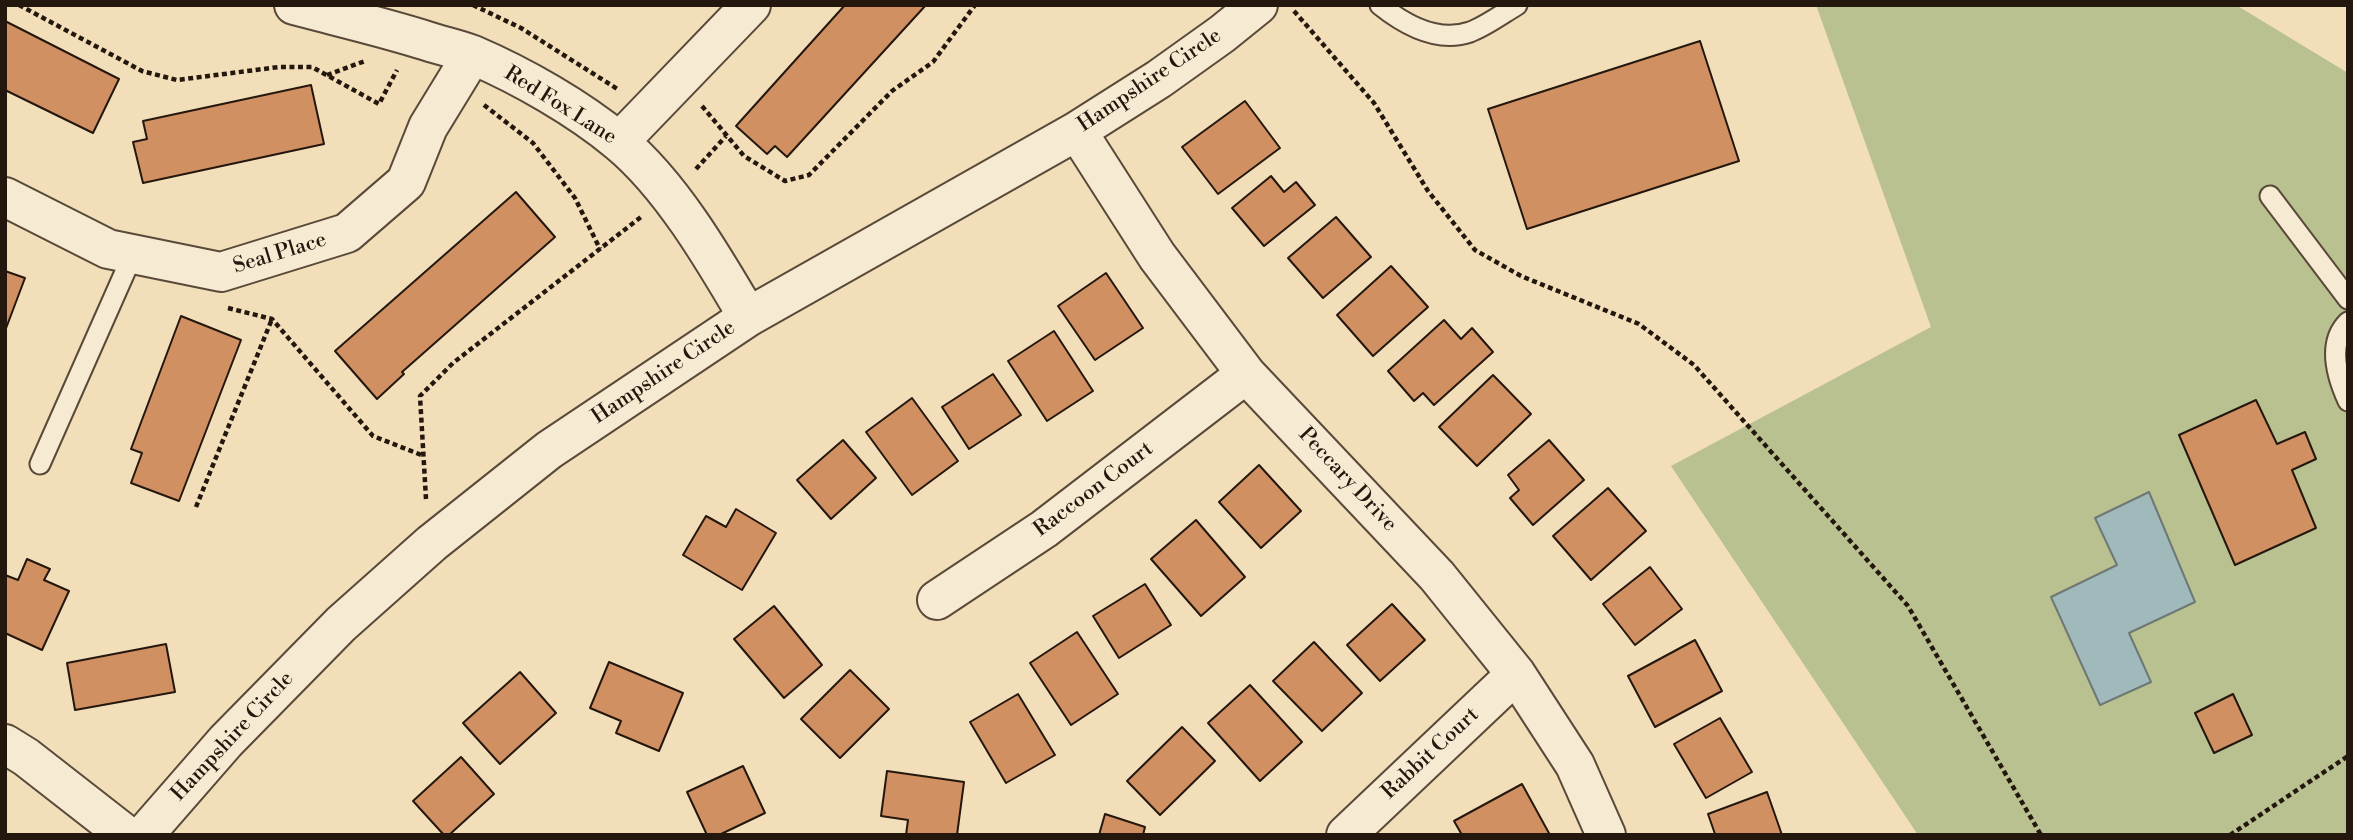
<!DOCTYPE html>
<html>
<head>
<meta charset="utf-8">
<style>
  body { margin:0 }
  #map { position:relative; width:2353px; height:840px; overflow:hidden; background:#f2deb9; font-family:"Libre Bodoni",serif }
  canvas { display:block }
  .frame { position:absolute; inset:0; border:7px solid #24170d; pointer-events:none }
</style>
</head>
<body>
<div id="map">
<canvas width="2353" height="840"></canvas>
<div class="frame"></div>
</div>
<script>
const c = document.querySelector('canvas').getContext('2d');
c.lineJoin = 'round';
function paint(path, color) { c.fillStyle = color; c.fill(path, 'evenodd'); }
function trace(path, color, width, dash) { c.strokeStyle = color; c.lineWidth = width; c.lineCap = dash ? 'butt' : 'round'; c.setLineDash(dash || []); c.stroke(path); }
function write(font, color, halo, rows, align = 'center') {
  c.font = font + ' "Libre Bodoni",serif'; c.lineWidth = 6; c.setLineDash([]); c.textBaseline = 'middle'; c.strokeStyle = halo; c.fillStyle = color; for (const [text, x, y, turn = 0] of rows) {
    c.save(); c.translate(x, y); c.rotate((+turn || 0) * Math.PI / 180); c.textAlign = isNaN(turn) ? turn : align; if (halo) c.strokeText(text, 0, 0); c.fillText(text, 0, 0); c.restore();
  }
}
paint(new Path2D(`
  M1816,5H2236L2348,73V835H1918L1671,466L1931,327Z`), '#b9c190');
const water = new Path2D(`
  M2149,492L2195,602L2129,633L2151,682L2100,705L2051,597L2117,565L2095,518Z`);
paint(water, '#a0b9ba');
trace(water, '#6e7875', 2);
const building = new Path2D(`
  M845,5H926L787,157L775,146L767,154L736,126Z
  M5,21L119,79L93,133L5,90Z
  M1700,41L1739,161L1527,229L1488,109Z
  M311,85L324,144L143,183L133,142L147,139L143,121Z
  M1245,101L1280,148L1218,194L1182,147Z
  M1271,176L1284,192L1296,182L1315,205L1264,246L1232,208Z
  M516,192L555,237L402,372L404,374L377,399L335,351Z
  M1336,217L1371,257L1323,298L1288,258Z
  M1391,266L1428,307L1373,356L1337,315Z
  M5,271L25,278L5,331Z
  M1106,273L1143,328L1095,360L1058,306Z
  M181,316L241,340L179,501L131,483L142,453L131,449Z
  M1444,320L1461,339L1472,328L1493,352L1434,405L1423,393L1414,401L1388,371Z
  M1054,331L1093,391L1047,421L1008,361Z
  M993,374L1021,415L969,449L942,407Z
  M1493,375L1531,414L1477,466L1439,427Z
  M912,398L958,461L912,495L866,432Z
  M2256,400L2277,444L2305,432L2316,459L2292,470L2316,528L2235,565L2179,435Z
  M843,440L876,478L831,519L797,480Z
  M1549,440L1584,480L1533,525L1510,498L1519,490L1508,475Z
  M1259,465L1301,511L1261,548L1219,502Z
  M1608,488L1646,531L1591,580L1553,536Z
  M736,509L776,533L742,590L683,555L706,516L726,527Z
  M1196,520L1245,577L1201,616L1151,559Z
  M27,559L50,569L44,580L69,591L42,650L5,633V575L18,580Z
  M1650,567L1682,609L1635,645L1603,604Z
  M1145,584L1171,625L1119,658L1093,616Z
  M1392,604L1425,640L1380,681L1347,645Z
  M774,606L822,665L784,698L734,639Z
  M1077,632L1118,694L1071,725L1030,663Z
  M1695,640L1722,691L1655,727L1628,676Z
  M1314,642L1362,693L1322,731L1273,681Z
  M166,644L175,692L75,710L67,663Z
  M609,662L683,693L659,751L616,733L621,721L590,708Z
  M850,670L889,709L840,758L801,719Z
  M520,672L556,713L500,764L463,723Z
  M1250,685L1302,742L1260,781L1208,723Z
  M1018,694L1055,755L1006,783L970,722Z
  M2233,694L2252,735L2214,753L2195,713Z
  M1720,718L1752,772L1706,798L1674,744Z
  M1182,727L1215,761L1160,815L1127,781Z
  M461,757L494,794L449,835H444L413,801Z
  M743,766L765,813L719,835H707L687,792Z
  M887,771L964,782L957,835H906L908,820L881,816Z
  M1522,784L1550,835H1462L1454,821Z
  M1767,792L1782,835H1712L1715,834L1708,814Z
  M1105,814L1145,827L1143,835H1099Z`);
paint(building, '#d09062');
trace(building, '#24170d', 2);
const lane = new Path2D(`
  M1380,5C1405,25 1438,43 1470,32C1486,26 1502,14 1517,5
  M2270,196L2348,299
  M2348,322C2327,343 2337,377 2348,401
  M40,464L133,254`);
const street = new Path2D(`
  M294,5C339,17 383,27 427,41C442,46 458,49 473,55C522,76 578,108 619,142C671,185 714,259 748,317
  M1077,131L1157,256L1246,374L1437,576L1516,674L1575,765L1606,835
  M619,142L751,5
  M5,197L108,249L221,272L347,233L406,182L428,127L472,55
  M937,600L1044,529L1246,374
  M5,744L26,757L126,835
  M144,835L226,741L341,624L432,543L549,450L748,317L1077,131L1159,79L1222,34L1258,5
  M1346,835L1516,674`);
trace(lane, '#584938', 23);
trace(street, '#584938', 42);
trace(new Path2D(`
  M19,5L142,71L177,80L279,67H312L379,104L397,70
  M473,5L521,28L619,90
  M1294,11L1374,103L1428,191L1475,250L1521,276L1639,324L1694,365L1908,606L2041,835
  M327,75L365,61
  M484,105L533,143L575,198L600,249
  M702,106L744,156L785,181L809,175L892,91L933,62L975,5
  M696,169L726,136
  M228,308L272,319L373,436L424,456
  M426,499L420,396L453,363L641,217
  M196,507L272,319
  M2230,835L2348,756`), '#24170d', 4.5, [5, 3.5]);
trace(lane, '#f7ead2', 19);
trace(street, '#f7ead2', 38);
write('21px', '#24170d', '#f7ead2', [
  ["Hampshire Circle",1150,81,-34],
  ["Red Fox Lane",560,106,32],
  ["Seal Place",280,254,-17],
  ["Hampshire Circle",664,373,-34],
  ["Peccary Drive",1347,480,47],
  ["Raccoon Court",1094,490,-37],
  ["Hampshire Circle",233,737,-47],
  ["Rabbit Court",1431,754,-43]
]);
</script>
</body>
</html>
